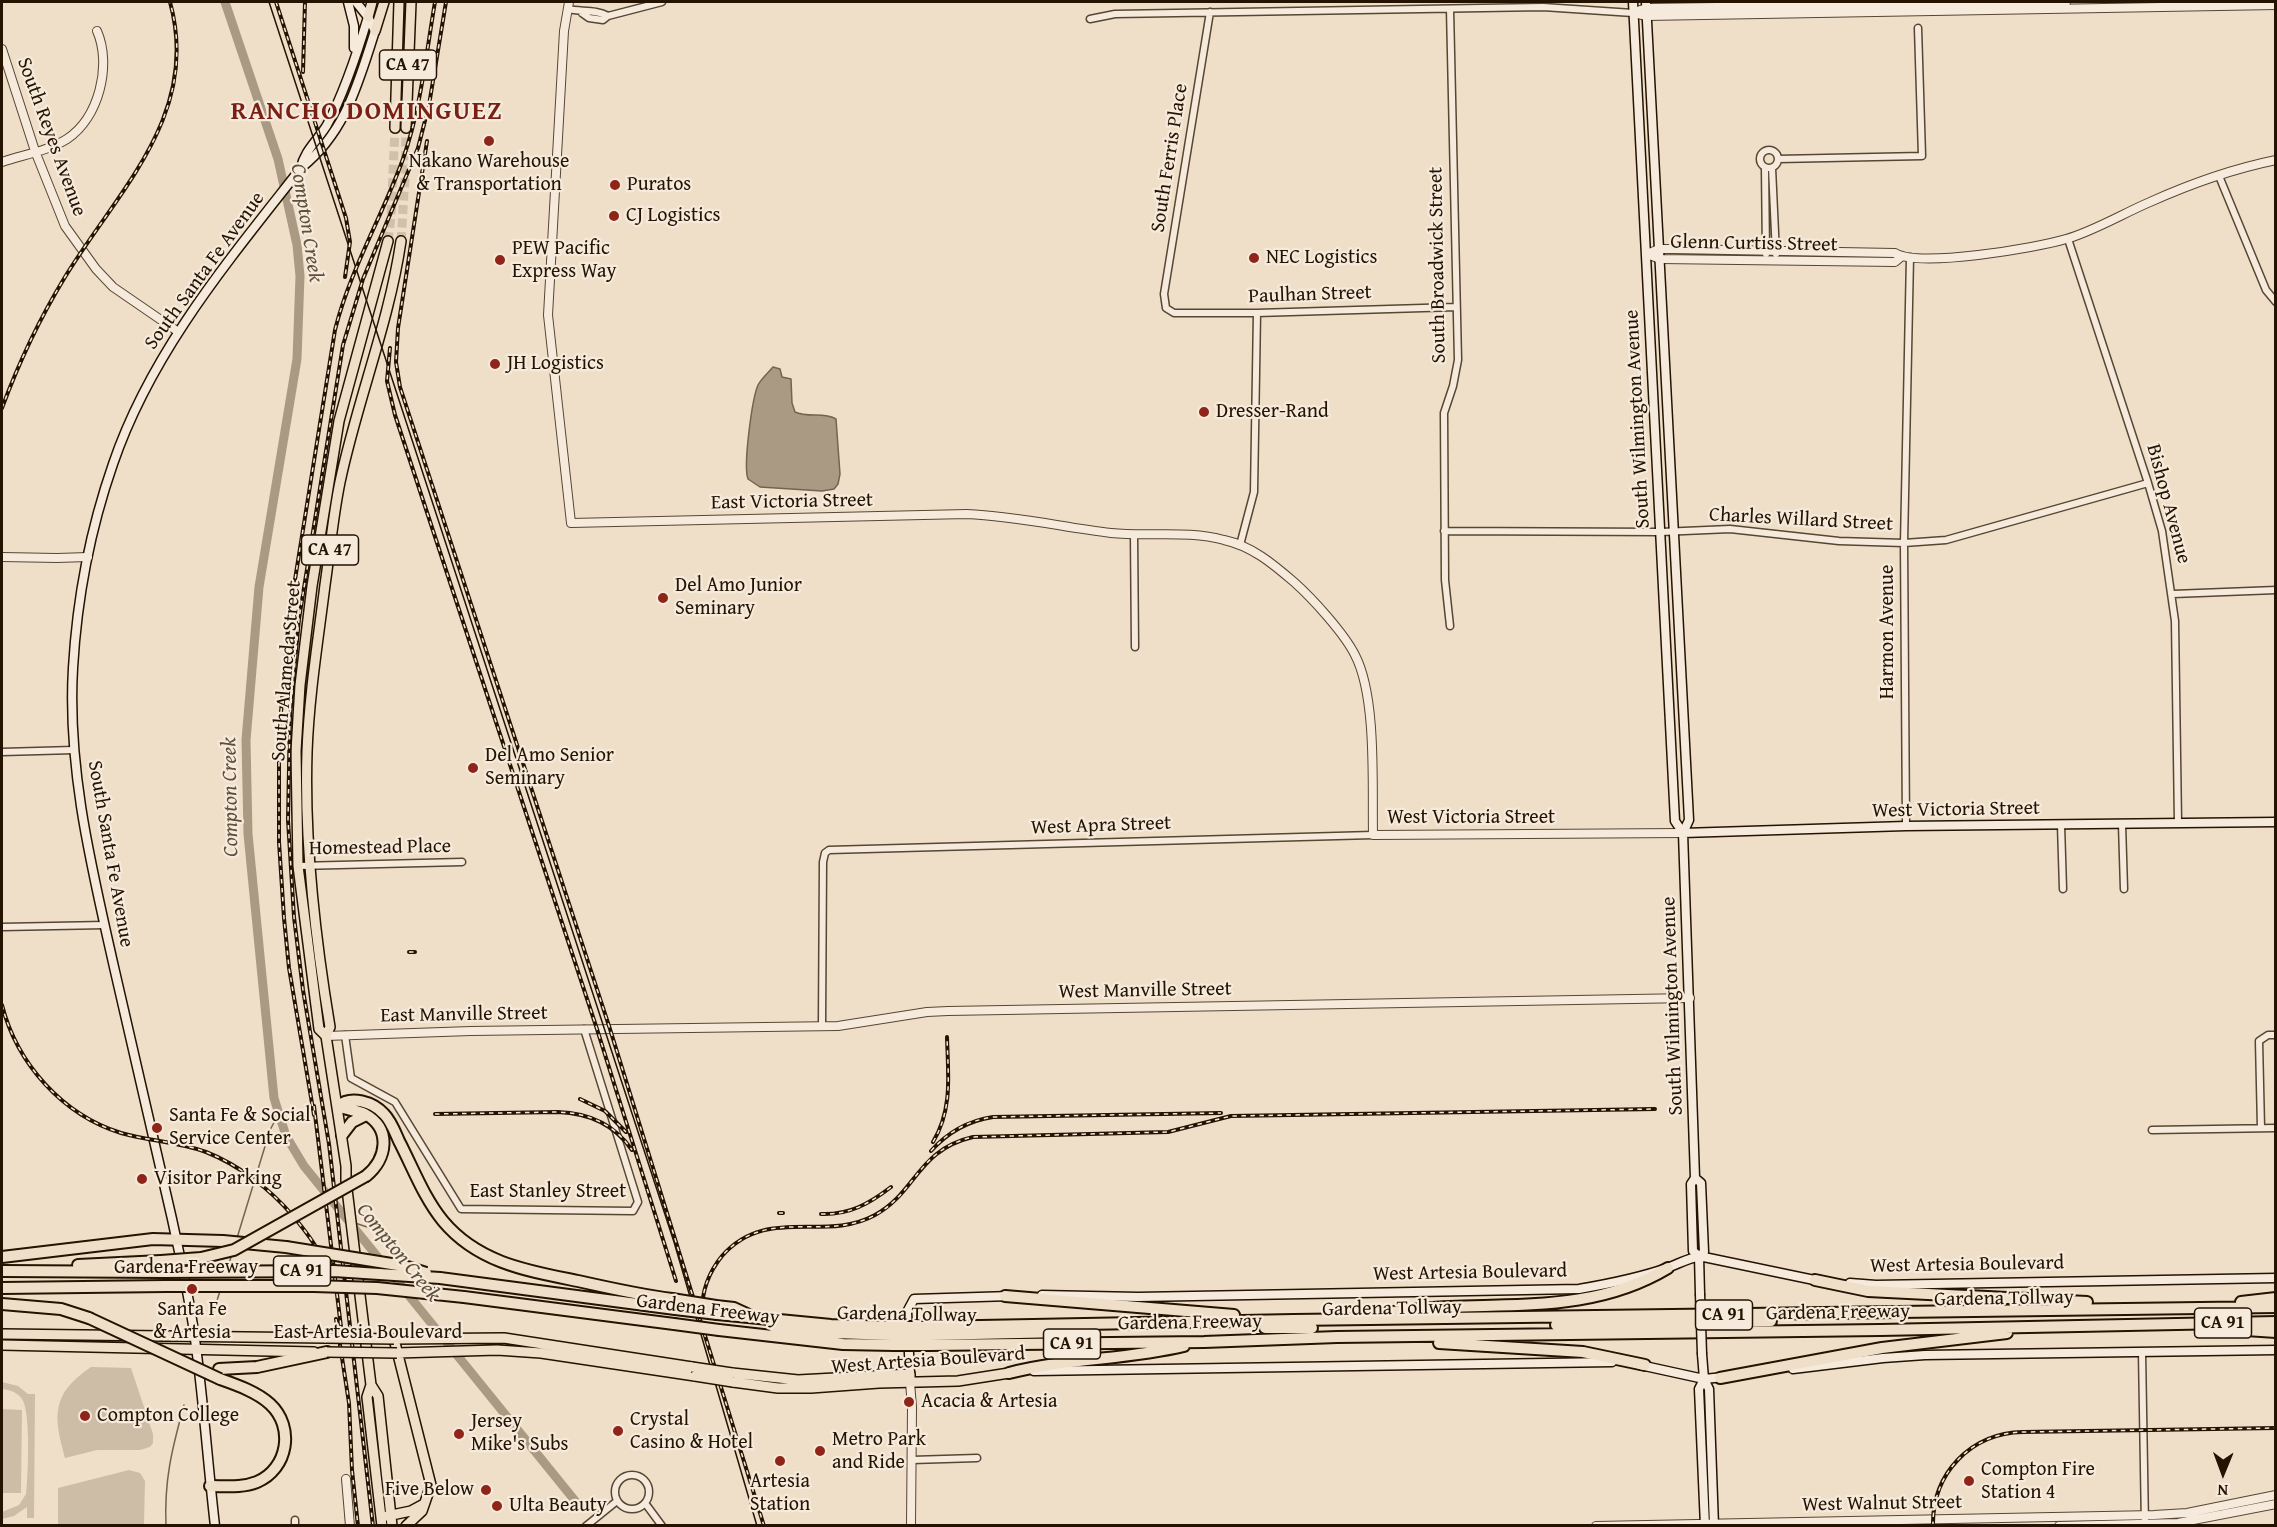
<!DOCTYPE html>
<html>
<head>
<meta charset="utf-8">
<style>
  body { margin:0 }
  #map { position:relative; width:2277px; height:1527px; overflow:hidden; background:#f0dfc8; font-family:"Gentium Book Plus",serif }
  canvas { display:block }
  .frame { position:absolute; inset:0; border:3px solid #231300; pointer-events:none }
  .north { position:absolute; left:2193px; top:1443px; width:60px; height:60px; -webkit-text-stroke:4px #f5eadb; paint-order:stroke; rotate:181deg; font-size:16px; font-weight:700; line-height:24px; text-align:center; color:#231300 }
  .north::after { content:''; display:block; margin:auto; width:21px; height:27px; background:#231300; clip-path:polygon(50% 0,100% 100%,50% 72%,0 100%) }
</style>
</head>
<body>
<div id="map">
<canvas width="2277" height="1527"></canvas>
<div class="frame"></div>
<div class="north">N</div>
</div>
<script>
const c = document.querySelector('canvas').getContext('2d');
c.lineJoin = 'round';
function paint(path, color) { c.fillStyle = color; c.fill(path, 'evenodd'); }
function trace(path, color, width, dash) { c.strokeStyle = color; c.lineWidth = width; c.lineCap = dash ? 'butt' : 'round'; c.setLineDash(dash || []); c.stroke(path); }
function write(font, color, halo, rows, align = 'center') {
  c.font = font + ' "Gentium Book Plus",serif'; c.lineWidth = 4.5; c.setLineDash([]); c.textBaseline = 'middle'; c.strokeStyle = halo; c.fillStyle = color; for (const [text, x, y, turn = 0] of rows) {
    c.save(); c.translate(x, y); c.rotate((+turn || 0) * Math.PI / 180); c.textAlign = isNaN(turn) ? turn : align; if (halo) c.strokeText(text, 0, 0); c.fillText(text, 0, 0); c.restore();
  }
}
paint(new Path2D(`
  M91,1367L131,1368L153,1434V1443L150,1447L140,1450H97L65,1458C53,1416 51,1394 91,1367Z
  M2,1382L18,1386L28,1394H35L34,1518H27V1507L14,1516L2,1519V1512L19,1505L26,1494C28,1476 31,1412 22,1399C17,1392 10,1390 2,1389Z
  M2,1409L22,1410L21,1493H2Z
  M129,1470L140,1473L145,1481L144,1525H58V1488Z`), '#cdbca6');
const water = new Path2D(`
  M773,367L780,369L782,377L791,379L792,403L795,412C808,418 824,412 836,419L840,474L838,484L834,489L822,491L760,487L748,479C743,466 752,399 758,385C762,378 768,373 773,367Z`);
paint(water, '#aa9a84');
trace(water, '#74644f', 1.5);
trace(new Path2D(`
  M355,1223L382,1232
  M237,1238L270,1130L279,1113
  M228,1267L231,1257
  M213,1313L220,1291
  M166,1526C164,1480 172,1449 184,1405`), '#74644f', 1.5);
trace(new Path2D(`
  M225,2L278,159L297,245L300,276L297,359L259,587L246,740L248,834L274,1098L286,1136L304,1166L576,1502`), '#aa9a84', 9);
trace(new Path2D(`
  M388,241L391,217L395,128
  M401,241L405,178L406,128`), '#d1c0aa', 9, [9, 4.5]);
const minor = new Path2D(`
  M568,9C581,12 596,9 608,16
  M1210,12L1164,294L1166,308L1174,313H1257L1456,307
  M582,13L589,18L603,20L608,16L662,2
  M1090,19L1115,14L1543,7L1633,13
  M1760 159a9 9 0 1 1 18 0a9 9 0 1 1-18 0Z
  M1778,159L1922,156L1918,28
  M1765,168L1766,254
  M1772,168L1776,254
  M2219,176L2266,290L2276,302
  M2068,239L2148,483L2162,531L2175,621L2178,823
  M1444,531L1661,532L1730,529L1839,541L1904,543L1946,540L2148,483
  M1134,535L1135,647
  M1240,545L1254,492L1257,313
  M2173,594L2276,590
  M1450,626L1445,580L1444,413L1453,386L1458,360L1450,9
  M2,752L74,750
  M2122,824L2124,889
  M2061,825L2063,889
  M1906,826L1904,543L1910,257
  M298,866L462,862
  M2,927L105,925
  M822,1025L823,862L825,853L829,850L1373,835
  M345,1035L351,1078L395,1102L461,1209L633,1211L638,1202L584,1029
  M2261,1128L2259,1041L2268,1035H2276
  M2152,1130L2276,1128
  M2142,1352L2145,1526
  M912,1460L977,1458
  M615 1492a17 17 0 1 1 34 0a17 17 0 1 1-34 0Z
  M645,1503L662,1526
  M295,1526V1520
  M586,1526L617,1501`);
const tertiary = new Path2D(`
  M569,2L564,31L548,315L571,523L967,514C1016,516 1062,527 1111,533C1148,537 1188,530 1224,540C1252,546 1273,564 1294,582C1312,598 1344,633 1355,655C1377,697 1372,786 1373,835L1683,833
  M1640,10L1647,8L2066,2
  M1633,13L1647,16L2276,5
  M2,49L35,151L65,226L96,269L113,287L177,331
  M2,162C22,155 48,151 67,139C99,118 112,65 97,31
  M1647,254L1659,249H1673L1895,253C1919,268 2036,248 2066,239C2092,232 2124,213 2150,202C2190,184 2232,169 2276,160
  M1647,254L1660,259L1895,262L1901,257
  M2,557L57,558L88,557
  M326,1036L471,1031L838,1026L927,1012L948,1011L1690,998
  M910,1382L912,1407L911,1526
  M346,1479L350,1526
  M1596,1526L2154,1515L2187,1513L2276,1495
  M2059,1526L2178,1523L2276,1504`);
const secondary = new Path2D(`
  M348,2L354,26V48
  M1633,2L1675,821L1683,833
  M1646,2L1689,820L1683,833L1695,1178L1691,1184L1693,1251L1699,1256L1700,1294
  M301,168C304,151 318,140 327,125C345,91 357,54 368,17
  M1683,833L1906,826L2276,822
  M1695,1178L1701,1183L1704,1252L1699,1256
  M1850,1283L1876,1285L2276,1278
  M1042,1295L1138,1297L1579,1289C1608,1284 1639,1278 1667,1268C1678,1264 1687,1259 1699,1256L1819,1281
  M1702,1354L1704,1379L1709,1389L1714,1526
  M1640,1365L1704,1379L1724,1377
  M1793,1369L1883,1358L1925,1355L2276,1350
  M1034,1371L1612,1362
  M910,1374L907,1312L914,1299L1011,1296
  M1704,1379L1699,1389L1705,1526
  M215,1526C208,1466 204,1406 196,1347C191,1304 181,1261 172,1219C153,1135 134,1051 114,967C92,869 67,769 73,668C77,599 90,530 113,464C151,352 229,260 301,168C346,132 358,83 375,31L368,17L356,2`);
const primary = new Path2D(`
  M368,17L372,2
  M375,31L384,2
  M395,128L399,2
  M406,128L411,2
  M326,1036L319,1029L298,866L296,751L300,685L312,586L339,421L388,241
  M2,1334L326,1338
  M2,1345L314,1352
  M397,1353L497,1350L541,1353L695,1376
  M732,1373L798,1380L910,1374V1382
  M733,1382L778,1388H811L879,1383L958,1381L1009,1373
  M371,1385L378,1396L392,1526
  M387,1516L411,1511L424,1504
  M382,1526L367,1397L371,1385L346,1181V1166L326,1036L330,1027C315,937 304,844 307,752C309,696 318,641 325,585C330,551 333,516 340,482C357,401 389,323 401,241
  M406,1526L422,1511L431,1485L394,1339L504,1338L692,1367`);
const motorway = new Path2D(`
  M342,1135L352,1122L366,1115
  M366,1176C387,1159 392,1129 365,1114C356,1110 347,1110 338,1106C351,1095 373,1102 384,1114C391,1121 395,1132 399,1141C413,1168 424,1198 443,1221C478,1263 528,1271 578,1281C609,1288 640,1295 672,1299
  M2,1257L153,1239L223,1241L286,1247
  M78,1265L161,1261
  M2,1271L163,1272
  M440,1278L675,1309
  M1815,1280L1868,1291L2087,1302
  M2,1288L166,1286
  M1005,1296L1234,1315
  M464,1297L674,1324
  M2241,1302L2276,1298
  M2,1304L61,1309L89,1318
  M716,1306L734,1308L747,1314
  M717,1314L831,1325L894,1327
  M1377,1314C1401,1311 1426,1308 1450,1307C1527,1304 1600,1309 1668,1268
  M1556,1325L1771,1321
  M774,1327L834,1333L894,1335
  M928,1327L1294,1320L2276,1307
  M1265,1328H1312
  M2231,1329L2276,1332
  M719,1330L843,1344L894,1345
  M928,1335L1063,1332
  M1439,1343L1583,1352L1645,1365
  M928,1345L1204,1342L1337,1337L1880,1330L2276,1322
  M219,1369L257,1367L327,1352
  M1009,1373C1066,1358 1126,1360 1184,1346
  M1720,1378L1882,1348L2007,1333
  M210,1486C226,1486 242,1488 257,1482C288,1469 295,1427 270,1404C257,1392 237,1385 220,1379`);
trace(minor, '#564632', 9);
trace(tertiary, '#564632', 10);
trace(secondary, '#231300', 11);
trace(primary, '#231300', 12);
trace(motorway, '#231300', 14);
trace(minor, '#f5eadb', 6);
trace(tertiary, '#f5eadb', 8);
trace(secondary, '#f5eadb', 8);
trace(primary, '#f0dfc8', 9);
trace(motorway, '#f0dfc8', 10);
trace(new Path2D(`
  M269,2L674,1242L757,1526`), '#231300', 1.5);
const rail = new Path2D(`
  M276,2L346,218L350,242L345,277
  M303,72L305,2
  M427,141L398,328L396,362L400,387L610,1029L764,1526
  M390,348L387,381L395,415L597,1029L676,1281
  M2,408C19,362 40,318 65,277C119,189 201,114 170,2
  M409,952H415
  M2,1005C17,1064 63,1115 121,1133C149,1141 179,1142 206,1152C239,1165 270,1189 293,1216C308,1234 322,1252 328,1275
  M580,1099L605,1111L626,1132
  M314,1106L341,1327
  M435,1114L558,1112C589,1113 614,1124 632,1150
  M314,1115L289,968L284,918L279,842V736L289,617L335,330C350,270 382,217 403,159C421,108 426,54 435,2
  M933,1142C953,1109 948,1074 947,1037
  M931,1151C948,1132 967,1121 993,1117L1221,1113
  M779,1213H783
  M821,1214C849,1215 869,1204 891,1187
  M702,1311C702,1290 709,1272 722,1256C767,1205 824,1243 875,1215C917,1192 917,1150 973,1137L1168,1132L1231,1116L1655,1109
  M336,1319L349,1403L352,1470L358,1526
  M373,1526L329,1144L303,990L294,917L288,820L290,716L299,619L343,345L363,279L418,148L429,105L446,2
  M1933,1526C1932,1473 1971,1433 2023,1432L2276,1428`);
trace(rail, '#231300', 4);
trace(rail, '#f5eadb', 1.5, [4.5]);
const secondaryBridge = new Path2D(`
  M1700,1294L1702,1354`);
const primaryBridge = new Path2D(`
  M326,1338L394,1339
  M327,1352L397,1353
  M692,1367L732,1373
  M695,1376L733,1382`);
const motorwayBridge = new Path2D(`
  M286,1247L404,1266L426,1273
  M161,1261L201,1258L234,1250L366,1176
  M163,1272L334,1271L440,1278
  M166,1286H314L377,1288L464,1297
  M672,1299L716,1306
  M675,1309L717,1314
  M89,1318L220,1379
  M674,1324L719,1330
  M894,1327H928
  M894,1335H928
  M894,1345H928`);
trace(secondaryBridge, '#231300', 11, []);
trace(primaryBridge, '#231300', 12, []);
trace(motorwayBridge, '#231300', 14, []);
trace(secondaryBridge, '#f5eadb', 8);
trace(primaryBridge, '#f0dfc8', 9);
trace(motorwayBridge, '#f0dfc8', 10);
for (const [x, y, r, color] of [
  [489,141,6,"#8f2418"],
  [615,185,6,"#8f2418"],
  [614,216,6,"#8f2418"],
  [1254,258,6,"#8f2418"],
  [500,260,6,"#8f2418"],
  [495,364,6,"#8f2418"],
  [1204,412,6,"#8f2418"],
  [663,598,6,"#8f2418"],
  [473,768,6,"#8f2418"],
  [157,1128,6,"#8f2418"],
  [142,1179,6,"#8f2418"],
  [192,1289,6,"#8f2418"],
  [909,1402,6,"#8f2418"],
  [85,1416,6,"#8f2418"],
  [618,1431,6,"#8f2418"],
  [459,1434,6,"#8f2418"],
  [820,1451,6,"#8f2418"],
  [780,1461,6,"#8f2418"],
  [1969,1481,6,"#8f2418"],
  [486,1490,6,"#8f2418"],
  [497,1506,6,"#8f2418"]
]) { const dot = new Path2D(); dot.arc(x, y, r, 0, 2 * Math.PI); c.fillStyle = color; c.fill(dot); trace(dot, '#f5eadb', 2); }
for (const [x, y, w] of [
  [408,65,57],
  [330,550,57],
  [302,1271,57],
  [1724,1315,57],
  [2223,1323,57],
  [1072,1344,57]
]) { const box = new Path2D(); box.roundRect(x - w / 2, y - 15, w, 30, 4.5); c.fillStyle = '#f5eadb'; c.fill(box); trace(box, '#231300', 1.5); }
write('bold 18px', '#231300', null, [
  ["CA 47",408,65],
  ["CA 47",330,550],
  ["CA 91",302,1271],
  ["CA 91",1724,1315],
  ["CA 91",2223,1323],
  ["CA 91",1072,1344]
]);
write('20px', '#231300', '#f5eadb', [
  ["South Reyes Avenue",51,137,70],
  ["South Ferris Place",1170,158,-81],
  ["Glenn Curtiss Street",1754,244,1],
  ["South Broadwick Street",1438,265,-91],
  ["South Santa Fe Avenue",205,271,-54],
  ["Paulhan Street",1310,295,-2],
  ["South Wilmington Avenue",1638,419,-93],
  ["East Victoria Street",792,502,-1],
  ["Bishop Avenue",2168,504,75],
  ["Charles Willard Street",1801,520,3],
  ["Harmon Avenue",1888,632,-90],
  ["South Alameda Street",287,671,-85],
  ["West Victoria Street",1956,810,-1],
  ["West Victoria Street",1471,818],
  ["West Apra Street",1101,826,-2],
  ["Homestead Place",380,848,-1],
  ["South Santa Fe Avenue",110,854,80],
  ["West Manville Street",1145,991,-1],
  ["South Wilmington Avenue",1673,1006,-92],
  ["East Manville Street",464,1015,-1],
  ["East Stanley Street",548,1192],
  ["West Artesia Boulevard",1967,1265,-1],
  ["Gardena Freeway",186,1268],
  ["West Artesia Boulevard",1470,1273,-1],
  ["Gardena Tollway",2004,1299,-1],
  ["Gardena Tollway",1392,1309,-1],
  ["Gardena Freeway",708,1310,7],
  ["Gardena Freeway",1838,1313,-1],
  ["Gardena Tollway",907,1315,1],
  ["Gardena Freeway",1190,1323,-1],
  ["East Artesia Boulevard",368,1333],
  ["West Artesia Boulevard",928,1361,-4],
  ["West Walnut Street",1882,1504,-1]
]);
write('20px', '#231300', '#f5eadb', [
  ["Nakano Warehouse",489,162,"center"],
  ["& Transportation",489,185,"center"],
  ["Puratos",627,185],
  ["CJ Logistics",626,216],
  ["PEW Pacific",512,249],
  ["Express Way",512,272],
  ["NEC Logistics",1266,258],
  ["JH Logistics",507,364],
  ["Dresser-Rand",1216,412],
  ["Del Amo Junior",675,586],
  ["Seminary",675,609],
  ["Del Amo Senior",485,756],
  ["Seminary",485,779],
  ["Santa Fe & Social",169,1116],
  ["Service Center",169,1139],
  ["Visitor Parking",154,1179],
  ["Santa Fe",192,1310,"center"],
  ["& Artesia",192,1333,"center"],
  ["Acacia & Artesia",921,1402],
  ["Compton College",97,1416],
  ["Crystal",630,1420],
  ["Casino & Hotel",630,1443],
  ["Jersey",471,1422],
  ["Mike's Subs",471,1445],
  ["Metro Park",832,1440],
  ["and Ride",832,1463],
  ["Compton Fire",1981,1470],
  ["Station 4",1981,1493],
  ["Artesia",780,1482,"center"],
  ["Station",780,1505,"center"],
  ["Five Below",474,1490,"right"],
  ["Ulta Beauty",509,1506]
], 'left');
write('italic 21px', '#60503b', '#f5eadb', [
  ["Compton Creek",306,223,81],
  ["Compton Creek",231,797,-91],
  ["Compton Creek",398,1253,51]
]);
c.letterSpacing = '1.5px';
write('bold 26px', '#7a1f14', '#f5eadb', [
  ["RANCHO DOMINGUEZ",367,112]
]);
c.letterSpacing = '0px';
</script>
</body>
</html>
